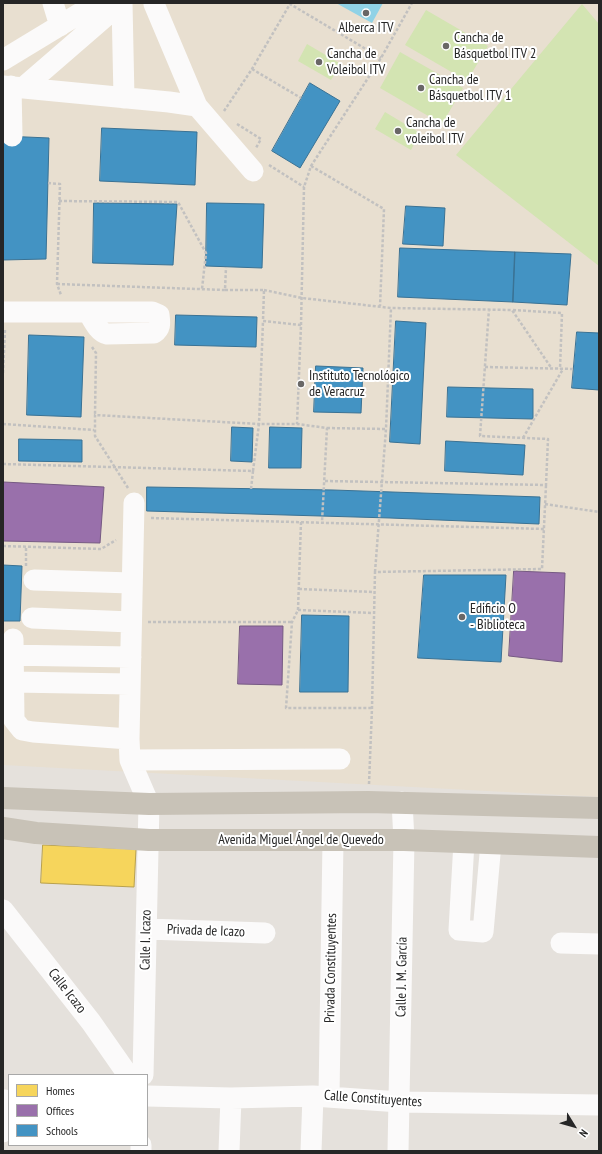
<!DOCTYPE html>
<html>
<head>
<meta charset="utf-8">
<style>
  body { margin:0 }
  #map { position:relative; width:602px; height:1154px; overflow:hidden; background:#e5e1dc; font-family:"PT Sans Narrow",sans-serif }
  canvas { display:block }
  .frame { position:absolute; inset:0; border:4px solid #262626; pointer-events:none }
  .legend { position:absolute; left:8px; top:1074px; width:140px; height:72px; box-sizing:border-box; background:#fff; border:1px solid #a8a8a8; margin:0; padding:5px 7px; list-style:none; font-size:12px; color:#262626 }
  .legend li { display:flex; align-items:center; gap:8px; height:20px }
  .legend b { width:20px; border:1px solid #a8a8a8 }
  .north { position:absolute; left:554px; top:1106px; width:40px; height:40px; -webkit-text-stroke:3px #fff; paint-order:stroke; rotate:127deg; font-size:11px; font-weight:700; line-height:16px; text-align:center; color:#262626 }
  .north::after { content:''; display:block; margin:auto; width:14px; height:18px; background:#262626; clip-path:polygon(50% 0,100% 100%,50% 72%,0 100%) }
</style>
</head>
<body>
<div id="map">
<canvas width="602" height="1154"></canvas>
<div class="frame"></div>
<ul class="legend">
<li><b style="height:11px;background:#f6d55c"></b>Homes</li>
<li><b style="height:11px;background:#9970ab"></b>Offices</li>
<li><b style="height:11px;background:#4393c3"></b>Schools</li>
</ul>
<div class="north">N</div>
</div>
<script>
const c = document.querySelector('canvas').getContext('2d');
c.lineJoin = 'round';
function paint(path, color) { c.fillStyle = color; c.fill(path, 'evenodd'); }
function trace(path, color, width, dash) { c.strokeStyle = color; c.lineWidth = width; c.lineCap = dash ? 'butt' : 'round'; c.setLineDash(dash || []); c.stroke(path); }
function write(font, color, halo, rows, align = 'center') {
  c.font = font + ' "PT Sans Narrow",sans-serif'; c.lineWidth = 4; c.setLineDash([]); c.textBaseline = 'middle'; c.strokeStyle = halo; c.fillStyle = color; for (const [text, x, y, turn = 0] of rows) {
    c.save(); c.translate(x, y); c.rotate((+turn || 0) * Math.PI / 180); c.textAlign = isNaN(turn) ? turn : align; if (halo) c.strokeText(text, 0, 0); c.fillText(text, 0, 0); c.restore();
  }
}
paint(new Path2D(`
  M3,3H599V797L3,765Z`), '#e8dfd0');
paint(new Path2D(`
  M582,4L599,24V266L456,155Z
  M426,10L488,46L467,81L405,45Z
  M307,44L341,64L331,80L298,61Z
  M400,52L463,88L442,124L380,88Z
  M385,112L420,133L411,150L375,129Z`), '#d3e4b2');
paint(new Path2D(`
  M336,3H383L372,23Z`), '#90d2e6');
const homes = new Path2D(`
  M43,845L136,849L134,887L41,883Z`);
paint(homes, '#f6d55c');
trace(homes, '#b8a04c', 1);
const offices = new Path2D(`
  M3,482L104,487L100,543L3,541Z
  M514,571L565,573L562,662L509,656Z
  M240,626H283L282,685L238,684Z`);
paint(offices, '#9970ab');
trace(offices, '#765a83', 1);
const schools = new Path2D(`
  M310,83L340,101L300,168L272,151Z
  M102,128L197,132L195,185L100,181Z
  M3,136L49,138L46,259L3,260Z
  M94,203L177,204L173,265L93,263Z
  M207,203L264,204L262,268L206,266Z
  M406,206L445,208L443,246L403,244Z
  M400,248L515,252L513,302L398,297Z
  M515,252L571,254L567,305L513,302Z
  M176,315L257,317L256,347L175,345Z
  M396,321L426,323L420,444L390,442Z
  M577,332L599,333V390L572,388Z
  M29,335L84,337L81,417L27,415Z
  M316,366L363,368L361,413L314,412Z
  M448,387L533,389V419L447,417Z
  M232,427L253,428L252,462L231,461Z
  M270,427L302,428L301,468H269Z
  M19,439L82,440V462L19,461Z
  M446,441L525,445L523,475L445,471Z
  M147,487L333,490L540,497L539,524L390,518L147,511Z
  M3,565L22,566L20,621H3Z
  M424,575H506L501,662L418,658Z
  M302,615L349,616L348,692H300Z`);
paint(schools, '#4393c3');
trace(schools, '#3a7294', 1);
trace(new Path2D(`
  M252,69L301,98
  M224,111L252,69L290,4L381,58
  M237,124L261,139L256,148
  M269,165L304,187
  M311,166L384,209L380,306
  M48,183L60,184L57,284L61,295
  M59,201L178,202L206,253L202,289
  M57,284L225,290L226,267
  M225,290H264L263,321
  M264,290L302,298L391,308L512,310L552,369
  M513,310L562,313L560,369
  M301,325L304,187L311,166L381,58L412,3
  M92,347L96,353L95,415
  M485,367L575,369
  M3,373L5,330
  M3,424L94,430
  M327,428L386,429
  M523,438L563,369
  M3,464L253,471L251,489
  M253,471L259,424H297L327,428L322,522
  M325,481L546,485L548,439L480,436L489,309
  M128,488L95,436V415L259,424L263,321L301,325L297,424
  M545,504L599,512
  M151,518L544,529
  M301,522L298,610L292,622L286,708H372
  M3,546L101,549L116,540
  M26,566V547
  M375,572L386,429L391,308
  M299,589L374,592
  M298,610L373,613
  M148,622H292
  M369,784L372,708L375,572L542,569L546,485`), '#c2c1c0', 2.5, [3, 2]);
trace(new Path2D(`
  M53,3L60,26
  M122,3L124,98
  M154,4L197,106L253,171
  M3,60L97,3
  M3,86L169,102L197,106
  M11,86L12,136
  M24,87L121,3
  M3,312H152L159,315C160,323 161,328 154,333L107,334C98,332 93,320 88,312
  M134,503L129,739L130,760L149,804L143,1075
  M34,580L132,583
  M32,618L131,622
  M13,639L14,720L22,730L33,732L129,739
  M3,655L131,657
  M13,682L130,684
  M130,760L340,759
  M464,842L459,930L483,932L491,843
  M3,910L91,1022L128,1075
  M147,929L265,933
  M561,943L599,944
  M147,1096L231,1098L313,1096L400,1102L599,1105
  M329,1096L333,841
  M3,1132L5,1100
  M141,1151V1145
  M229,1151L231,1098
  M311,1151L313,1096
  M398,1151L404,840L402,802`), '#fbfafa', 21);
trace(new Path2D(`
  M3,798L149,804L368,802L599,808
  M3,828L36,833L149,840H404L599,847`), '#c8c2b7', 22);
for (const [x, y, r, color] of [
  [366,13,4,"#696766"],
  [446,46,4,"#696766"],
  [319,62,4,"#696766"],
  [421,88,4,"#696766"],
  [398,131,4,"#696766"],
  [301,384,4,"#696766"],
  [462,617,4,"#696766"]
]) { const dot = new Path2D(); dot.arc(x, y, r, 0, 2 * Math.PI); c.fillStyle = color; c.fill(dot); trace(dot, '#fff', 1.5); }
write('14px', '#262626', '#fff', [
  ["Alberca ITV",366,28,"center"],
  ["Cancha de",454,38],
  ["Básquetbol ITV 2",454,54],
  ["Cancha de",327,54],
  ["Voleibol ITV",327,70],
  ["Cancha de",429,80],
  ["Básquetbol ITV 1",429,96],
  ["Cancha de",406,123],
  ["voleibol ITV",406,139],
  ["Instituto Tecnológico",309,376],
  ["de Veracruz",309,392],
  ["Edificio O",470,609],
  ["- Biblioteca",470,625]
], 'left');
write('14px', '#262626', '#fff', [
  ["Avenida Miguel Ángel de Quevedo",301,840],
  ["Privada de Icazo",206,931,2],
  ["Calle I. Icazo",146,940,-89],
  ["Privada Constituyentes",331,968,-89],
  ["Calle J. M. García",402,977,-89],
  ["Calle Icazo",67,991,52],
  ["Calle Constituyentes",373,1099,4]
]);
</script>
</body>
</html>
